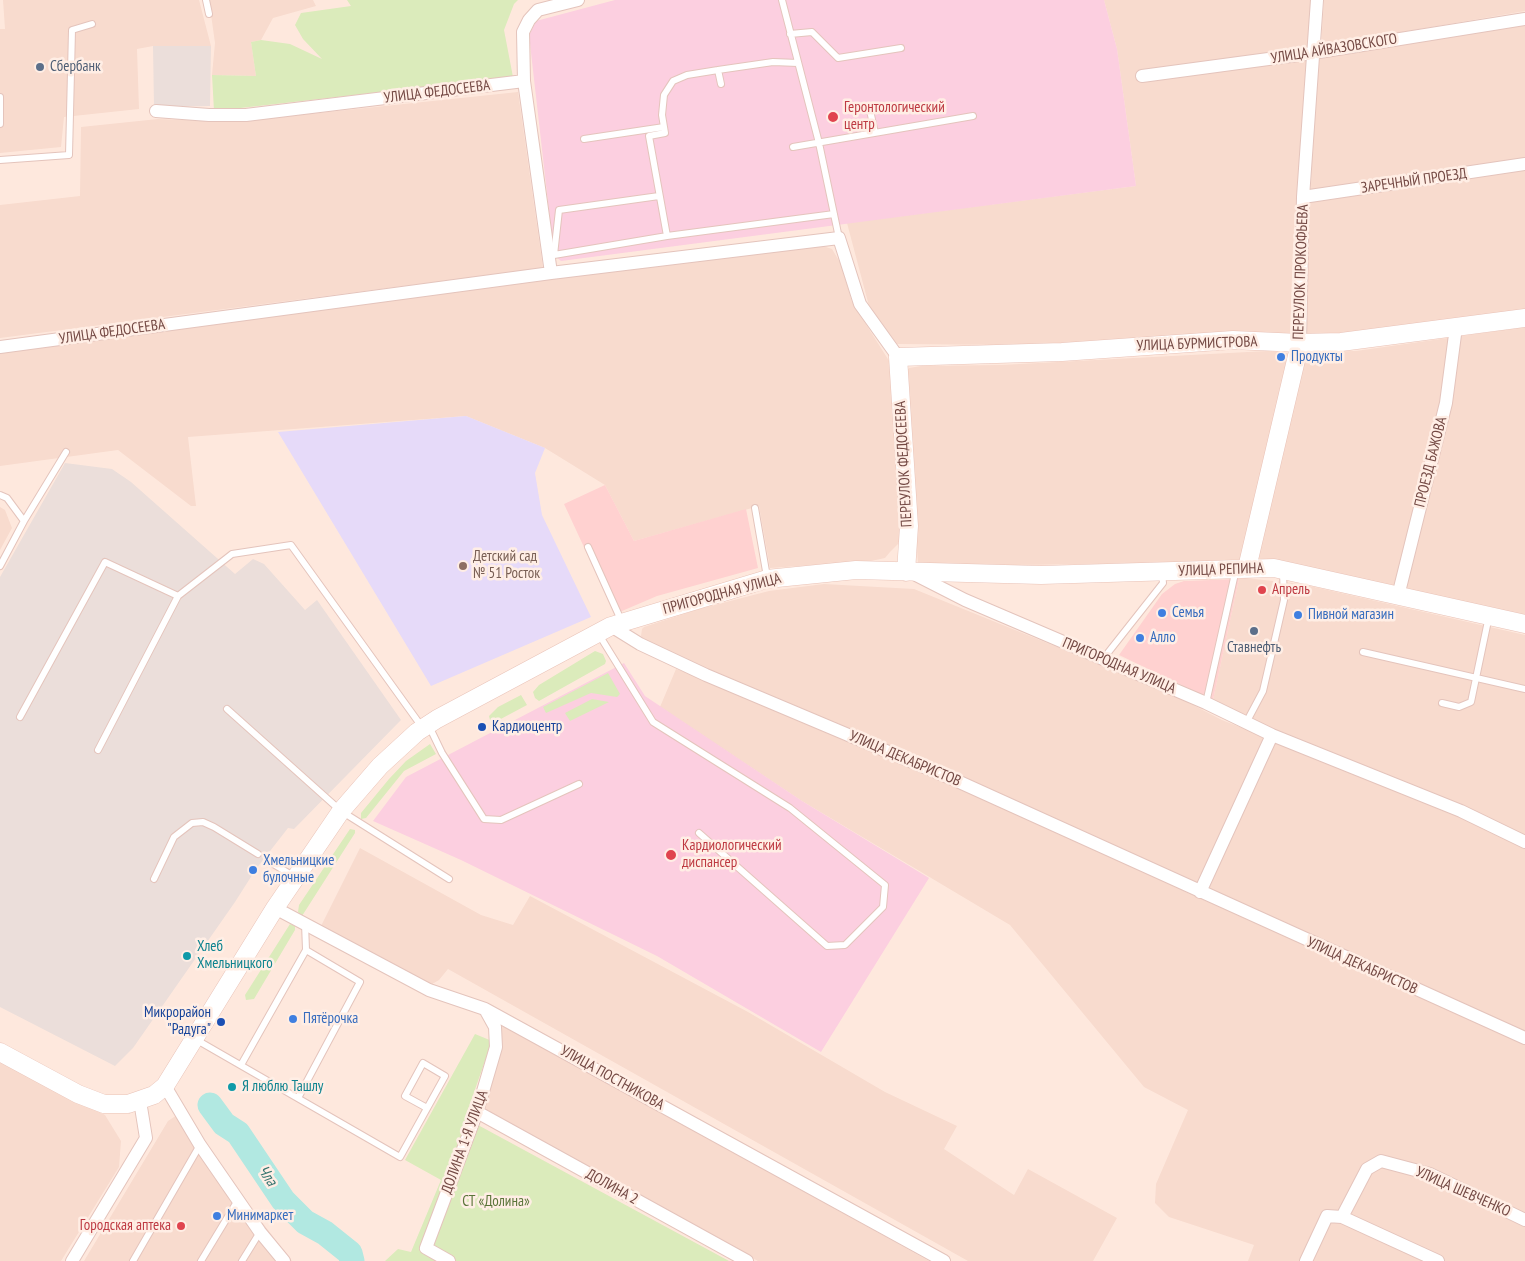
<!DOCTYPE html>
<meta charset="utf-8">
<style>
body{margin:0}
canvas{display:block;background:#fee8dd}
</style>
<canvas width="1525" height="1261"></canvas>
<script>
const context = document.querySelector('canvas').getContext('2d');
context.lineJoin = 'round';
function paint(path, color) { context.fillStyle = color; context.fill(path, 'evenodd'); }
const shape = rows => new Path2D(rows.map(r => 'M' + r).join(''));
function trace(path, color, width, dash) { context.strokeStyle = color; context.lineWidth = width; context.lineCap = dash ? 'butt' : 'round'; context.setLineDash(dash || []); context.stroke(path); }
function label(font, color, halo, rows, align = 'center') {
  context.font = font + ' "PT Sans Narrow",sans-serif'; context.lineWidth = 5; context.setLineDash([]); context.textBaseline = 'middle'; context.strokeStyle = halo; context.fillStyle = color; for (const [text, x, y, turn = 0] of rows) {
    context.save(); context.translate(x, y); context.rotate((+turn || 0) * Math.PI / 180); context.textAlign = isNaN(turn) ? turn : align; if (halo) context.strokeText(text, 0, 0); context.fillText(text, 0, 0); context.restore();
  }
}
paint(shape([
 [3,0,199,0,211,46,153,46,137,49,139,109,64,117,61,147,0,153,0,29,5,29],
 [209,0,313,0,316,6,273,18,261,40,251,42,256,76,212,75,215,43],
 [1104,0,1311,0,1293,246,1290,335,1014,345,897,344,869,306,847,223,1136,186,1117,49],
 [1324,0,1525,0,1525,11,1321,46],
 [1525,23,1525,312,1364,332,1305,335,1316,60,1320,56],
 [518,92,543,268,0,338,0,205,80,196,81,127,158,119,233,122],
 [820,245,832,249,841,264,852,302,891,364,903,531,898,544,890,552,885,558,871,561,770,568,759,506,634,541,605,485,545,448,466,416,188,437,196,506,191,506,118,450,0,466,0,353,532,281],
 [1525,327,1525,619,1255,558,1303,354,1309,352,1356,351],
 [1267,351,1287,353,1291,357,1243,562,1015,565,918,563,903,377,909,368,921,366,1001,365],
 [0,507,5,510,12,528,0,550],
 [1245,578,1301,584,1525,635,1525,835,1243,717,1213,700,1239,579],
 [824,584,914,589,1168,692,1222,720,1441,807,1525,846,1525,1033,1193,886,956,773,655,647,641,636,642,629,644,627,699,609,769,591],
 [676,669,705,679,1013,811,1188,893,1525,1044,1525,1261,1248,1261,1254,1245,1169,1217,1155,1203,1156,1184,1188,1110,1144,1087,1010,925,802,801,660,707],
 [360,848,481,915,513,925,530,896,748,1012,885,1092,957,1126,944,1149,1014,1195,1028,1169,1117,1218,1093,1261,968,1261,448,969,439,980,427,987,320,928],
 [501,1023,929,1261,758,1261,484,1111,497,1062],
 [0,1058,105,1115,121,1141,119,1167,61,1261,0,1261],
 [177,1115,203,1146,292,1261,84,1261,168,1121]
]), '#f8dbce');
paint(shape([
 [605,485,634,541,746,509,758,568,657,596,615,614,564,504],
 [1239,579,1213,700,1119,655,1162,594,1175,584,1184,581]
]), '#ffd1d0');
paint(shape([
 [153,46,211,46,210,106,154,107],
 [65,463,112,469,131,482,235,574,253,559,264,564,305,610,317,600,401,720,294,829,288,828,256,869,235,902,133,1048,115,1066,0,1007,0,577]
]), '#ebdeda');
paint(shape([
 [466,416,545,448,535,473,542,515,591,617,431,686,278,432]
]), '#e6daf9');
paint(shape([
 [615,0,1104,0,1117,49,1136,186,561,261,554,255,529,35,536,21],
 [624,663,645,696,802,801,929,878,821,1052,657,956,461,860,373,821,406,777]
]), '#fccfe0');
paint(shape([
 [347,0,518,0,514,4,504,30,513,77,214,111,212,75,256,76,251,42,261,40,290,44,322,59,303,39,295,25,301,13,351,6],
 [595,651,603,654,606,661,605,664,539,701,535,698,533,692,539,685],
 [608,673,620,694,617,697,591,693,546,713,543,707],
 [521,695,527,705,497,721,490,720,489,716,498,707],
 [592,699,609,702,570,721,565,713],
 [430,744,436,754,404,771,366,818,361,819,361,813,389,779,406,761],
 [350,829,355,830,355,833,302,916,298,912,299,905],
 [290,924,295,926,295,930,254,999,246,1000,245,995],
 [475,1034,492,1041,465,1118,729,1261,385,1261,398,1249,411,1252,441,1180,405,1160]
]), '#dbebbb');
trace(shape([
 [210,1105,224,1124,238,1133,283,1200,305,1222,325,1233,350,1253,352,1261]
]), '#b1e8e1', 25);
const lane = shape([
 [206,0,209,14],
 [782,0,819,143,839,238],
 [790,34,812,32,838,58,901,48],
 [718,70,721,84],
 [0,97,0,124],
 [869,106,875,133],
 [584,139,664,127],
 [793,147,973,116],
 [0,160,69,155,72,30,92,24],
 [659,196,559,210,554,255,667,236,834,214],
 [667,236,649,136,665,133,662,115,664,95,673,81,687,75,718,70,773,62,798,63],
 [0,495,7,498,24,521,0,566],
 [755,508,767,577],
 [24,521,66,452],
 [588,547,621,620],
 [598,633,653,722,790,808,885,885,883,907,845,945,827,946,699,833],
 [1363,652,1525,689],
 [1103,659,1163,583,1162,573],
 [1206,703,1236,569],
 [1442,703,1459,707,1471,702,1489,616],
 [227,709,341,811,449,879],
 [20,717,105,562,178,596],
 [1246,723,1263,691,1284,600,1283,572],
 [429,726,442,753,484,819,501,820,579,784],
 [98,750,178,596,232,554,291,545,422,727],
 [270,862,295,877],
 [154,879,174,837,192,823,203,822,214,827,258,854],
 [195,1039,400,1157,445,1076,423,1063,405,1096,427,1108],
 [241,1065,306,950],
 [298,1098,360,982,306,950,305,923],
 [133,1261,200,1145],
 [201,1261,238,1200],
 [242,1261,260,1232]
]);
const street = shape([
 [1142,76,1313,53,1525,19],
 [156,111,209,115,246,115,524,81],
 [1303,197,1525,164],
 [551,273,524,81,523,32,529,20,538,10,578,0],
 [1300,343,1303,197,1317,0],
 [0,347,551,273,839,238,860,304,898,357],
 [912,573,965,600,1206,703,1272,735,1461,811,1525,842],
 [1398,596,1446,403,1456,327],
 [611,626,640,644,706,675,955,780,1525,1038],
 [1200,892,1272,735],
 [275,908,429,990,485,1009,944,1261],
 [165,1086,200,1145,260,1232,284,1261],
 [477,1112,747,1261],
 [1342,1217,1367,1169,1381,1161,1430,1174,1525,1220],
 [72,1261,146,1138,140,1101],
 [449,1261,426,1248,477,1112,496,1047,495,1027,485,1009],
 [1306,1261,1327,1216,1342,1217,1438,1261]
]);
const secondary = shape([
 [1247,568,1300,343],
 [906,572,909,526,898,357,1062,352,1233,340,1300,343,1341,342,1525,318],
 [0,1052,78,1094,104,1104,128,1104,154,1095,165,1086,275,908,341,811,380,766,417,732,437,719,611,626,767,579,856,570,1041,575,1274,568,1525,624]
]);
trace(lane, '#e4c4bc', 8);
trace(street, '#e4c4bc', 14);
trace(secondary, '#e9c3b8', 19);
trace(lane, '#fff', 6);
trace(street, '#fff', 12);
trace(secondary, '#fff', 18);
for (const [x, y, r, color] of [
 [40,67,5,"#5c6f8a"],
 [833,117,6,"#e0444e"],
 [1281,357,5,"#3f7fe0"],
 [463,566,5,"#8d6e63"],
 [1262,590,5,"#e0444e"],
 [1162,613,5,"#3f7fe0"],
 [1298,615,5,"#3f7fe0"],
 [1254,631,5,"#5c6f8a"],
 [1140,638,5,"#3f7fe0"],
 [482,727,5,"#1a4fb4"],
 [671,855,6,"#e0444e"],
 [253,870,5,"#3f7fe0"],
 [187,956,5,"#0f9aa8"],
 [293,1019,5,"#3f7fe0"],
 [221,1022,5,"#1a4fb4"],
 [232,1087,5,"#0f9aa8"],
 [217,1216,5,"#3f7fe0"],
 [181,1226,5,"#e0444e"]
]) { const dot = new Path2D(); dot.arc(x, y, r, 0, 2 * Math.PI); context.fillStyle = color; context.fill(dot); trace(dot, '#ffeee5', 2); }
label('15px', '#744944', '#ffeee5', [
 ["УЛИЦА АЙВАЗОВСКОГО",1334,49,-9],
 ["УЛИЦА ФЕДОСЕЕВА",437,92,-7],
 ["ЗАРЕЧНЫЙ ПРОЕЗД",1414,181,-8],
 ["ПЕРЕУЛОК ПРОКОФЬЕВА",1301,272,-88],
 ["УЛИЦА ФЕДОСЕЕВА",112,332,-8],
 ["УЛИЦА БУРМИСТРОВА",1197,344,-2],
 ["ПРОЕЗД БАЖОВА",1431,462,-76],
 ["ПЕРЕУЛОК ФЕДОСЕЕВА",904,464,-93],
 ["УЛИЦА РЕПИНА",1221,570,-2],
 ["ПРИГОРОДНАЯ УЛИЦА",722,594,-15],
 ["ПРИГОРОДНАЯ УЛИЦА",1119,666,23],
 ["УЛИЦА ДЕКАБРИСТОВ",905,759,23],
 ["УЛИЦА ДЕКАБРИСТОВ",1362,966,24],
 ["УЛИЦА ПОСТНИКОВА",612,1078,29],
 ["ДОЛИНА 1-Я УЛИЦА",465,1142,-70],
 ["ДОЛИНА 2",612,1187,29],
 ["УЛИЦА ШЕВЧЕНКО",1463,1192,24]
]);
label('15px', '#4e5e75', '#ffeee5', [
 ["Сбербанк",50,67],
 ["Ставнефть",1254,648,"center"]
], 'left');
label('15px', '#be3a42', '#ffeee5', [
 ["Геронтологический",844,108],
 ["центр",844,125],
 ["Апрель",1272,590],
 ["Кардиологический",682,846],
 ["диспансер",682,863],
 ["Городская аптека",171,1226,"right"]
], 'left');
label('15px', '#366cbe', '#ffeee5', [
 ["Продукты",1291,357],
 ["Семья",1172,613],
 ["Пивной магазин",1308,615],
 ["Алло",1150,638],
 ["Хмельницкие",263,861],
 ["булочные",263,878],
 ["Пятёрочка",303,1019],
 ["Минимаркет",227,1216]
], 'left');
label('15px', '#785e54', '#ffeee5', [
 ["Детский сад",473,557],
 ["№ 51 Росток",473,574]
], 'left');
label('15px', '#164399', '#ffeee5', [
 ["Кардиоцентр",492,727],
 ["Микрорайон",211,1013,"right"],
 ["\"Радуга\"",211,1030,"right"]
], 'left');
label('15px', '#0d838f', '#ffeee5', [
 ["Хлеб",197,947],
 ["Хмельницкого",197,964],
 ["Я люблю Ташлу",242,1087]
], 'left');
label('15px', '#5b753a', '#ffeee5', [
 ["СТ «Долина»",496,1202]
]);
label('italic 16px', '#35746f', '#ffeee5', [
 ["Чла",267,1176,56]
]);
</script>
